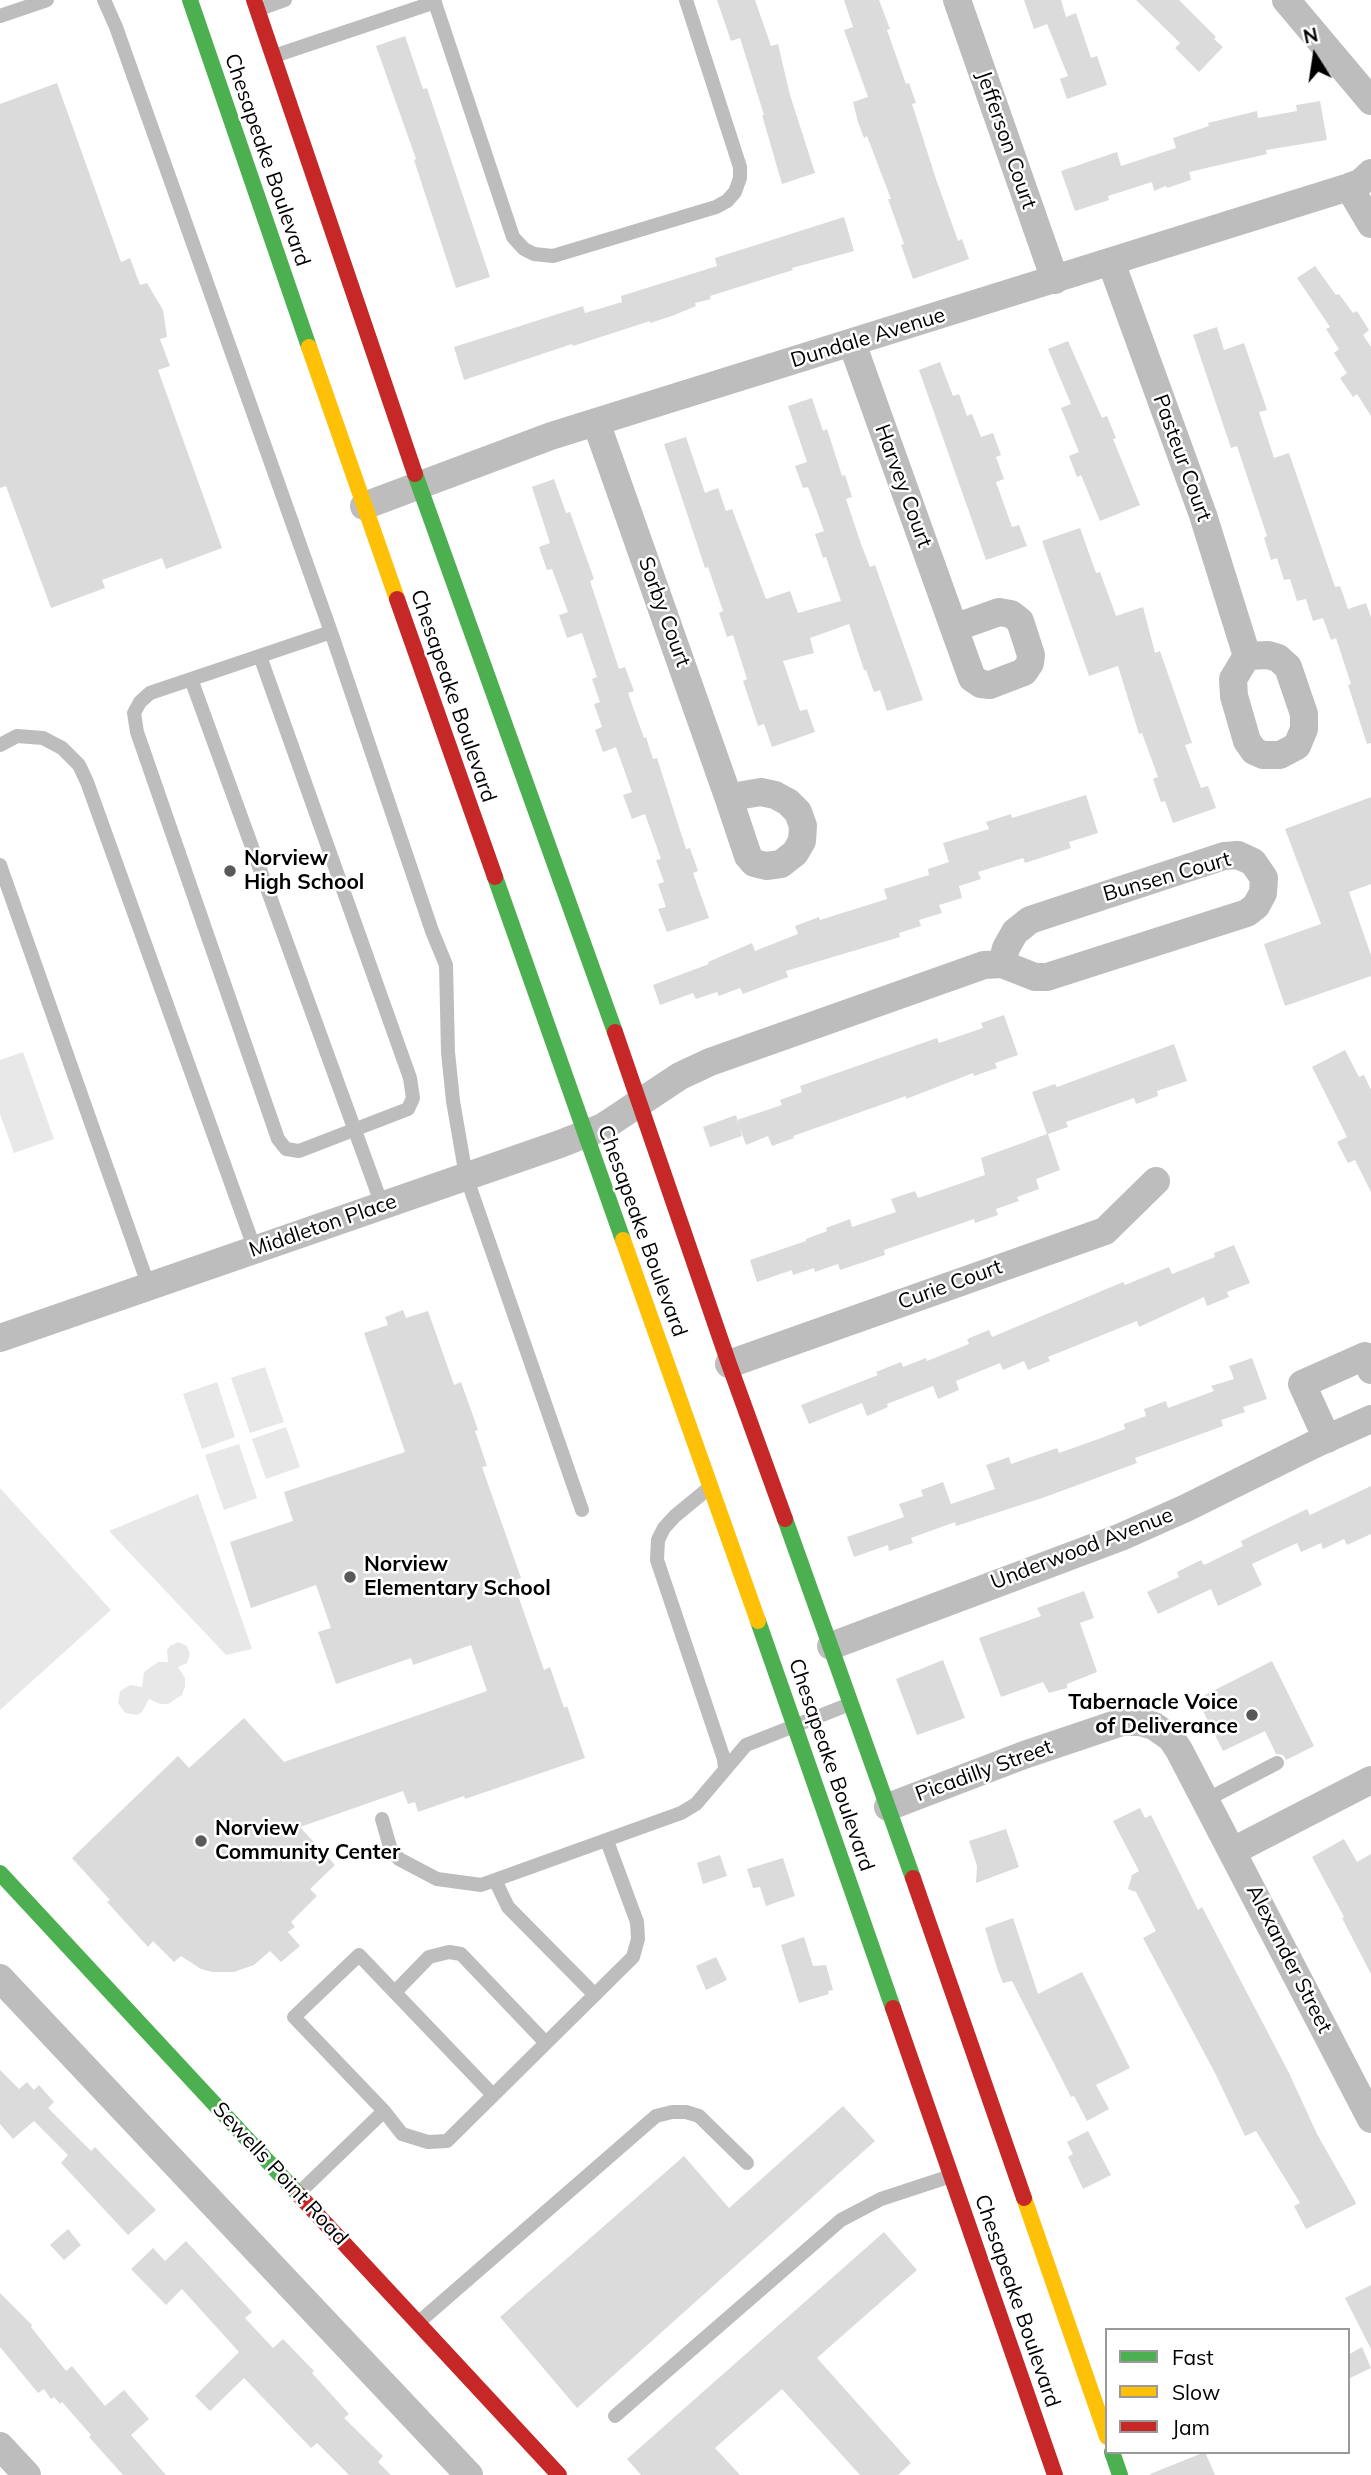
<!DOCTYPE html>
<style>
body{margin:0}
#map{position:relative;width:1371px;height:2475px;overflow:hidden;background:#fff;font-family:Mulish,sans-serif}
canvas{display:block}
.legend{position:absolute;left:1105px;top:2328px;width:245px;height:126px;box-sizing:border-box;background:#fff;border:2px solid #999;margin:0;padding:9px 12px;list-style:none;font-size:21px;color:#000}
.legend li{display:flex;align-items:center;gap:14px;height:35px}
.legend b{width:35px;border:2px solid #999}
.north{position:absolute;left:1280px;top:21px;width:70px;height:70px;-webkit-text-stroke:5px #fff;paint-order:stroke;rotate:348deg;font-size:19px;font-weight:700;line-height:28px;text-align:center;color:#000}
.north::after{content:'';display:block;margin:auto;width:24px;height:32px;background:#000;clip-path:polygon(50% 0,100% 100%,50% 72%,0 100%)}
</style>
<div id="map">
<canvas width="1371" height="2475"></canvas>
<ul class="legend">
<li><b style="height:9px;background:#4caf50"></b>Fast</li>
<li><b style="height:9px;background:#ffc107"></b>Slow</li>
<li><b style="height:9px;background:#c62828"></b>Jam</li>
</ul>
<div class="north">N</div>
</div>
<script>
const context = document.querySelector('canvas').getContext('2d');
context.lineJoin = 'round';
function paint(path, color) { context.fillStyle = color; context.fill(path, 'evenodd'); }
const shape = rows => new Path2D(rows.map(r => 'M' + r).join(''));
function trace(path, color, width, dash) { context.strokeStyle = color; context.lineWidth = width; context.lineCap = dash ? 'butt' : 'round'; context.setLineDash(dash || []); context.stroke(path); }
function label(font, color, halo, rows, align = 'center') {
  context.font = font + ' Mulish,sans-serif'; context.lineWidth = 5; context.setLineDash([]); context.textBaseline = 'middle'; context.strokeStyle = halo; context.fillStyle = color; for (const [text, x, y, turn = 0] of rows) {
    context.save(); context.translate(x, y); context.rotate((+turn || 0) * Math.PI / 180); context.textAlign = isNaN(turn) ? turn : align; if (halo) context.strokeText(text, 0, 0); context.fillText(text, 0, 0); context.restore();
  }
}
paint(shape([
 [23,1052,54,1139,14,1153,0,1114,0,1060],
 [265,1367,284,1422,250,1433,231,1378],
 [217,1382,235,1437,202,1449,183,1394],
 [286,1427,300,1467,266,1479,252,1439],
 [239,1444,257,1498,224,1510,205,1455],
 [0,1488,111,1610,0,1710],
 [198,1494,252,1649,226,1655,109,1531],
 [178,1642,187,1646,190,1654,187,1663,178,1667,185,1678,185,1686,182,1695,168,1704,160,1704,149,1699,142,1712,137,1715,125,1713,118,1703,120,1691,130,1685,142,1687,144,1672,158,1662,168,1662,167,1650,170,1646]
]), '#e8e8e8');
paint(shape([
 [717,0,755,0,771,46,778,44,790,95,815,173,782,184,762,115,764,115,740,38,731,41],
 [844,0,879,0,890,29,887,30,906,84,909,83,916,103,912,104,936,179,958,241,962,239,969,259,913,279,901,245,904,244,888,199,891,199,867,136,864,138,858,122,853,102,868,97,844,30,853,27],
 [1024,0,1061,0,1066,17,1076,13,1091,58,1097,56,1107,85,1067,99,1060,79,1068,76,1047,24,1034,29],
 [1136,0,1179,0,1216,37,1214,39,1223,47,1199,72,1175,48,1180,43],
 [405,36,423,89,427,88,490,277,456,288,414,160,416,159,376,46],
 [57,83,121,262,130,258,140,285,147,283,163,310,167,337,160,339,170,366,158,370,222,548,166,569,162,558,102,580,105,588,51,608,6,486,0,488,0,104],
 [1320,101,1327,140,1266,150,1267,154,1189,172,1191,180,1167,188,1166,186,1154,191,1152,182,1108,196,1109,200,1075,211,1061,171,1117,152,1121,166,1176,148,1173,138,1209,126,1208,123,1257,111,1258,118,1297,111,1296,105],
 [844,217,854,251,792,268,793,270,710,296,711,299,695,303,696,306,672,316,650,323,650,321,573,346,572,344,464,380,454,347,583,306,585,313,622,302,621,296,717,266,715,258],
 [1315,266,1336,295,1339,294,1353,313,1357,311,1369,330,1363,335,1371,347,1371,416,1357,394,1353,397,1340,378,1347,373,1334,353,1339,349,1326,329,1330,327,1297,278],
 [1217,327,1224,350,1244,343,1267,410,1259,412,1274,458,1289,453,1335,587,1340,586,1348,609,1366,603,1371,617,1371,743,1367,744,1348,685,1351,684,1336,638,1331,640,1323,618,1313,621,1306,599,1297,601,1290,579,1284,580,1277,558,1271,560,1264,538,1267,536,1237,446,1231,448,1193,335],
 [1068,341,1102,418,1107,416,1116,438,1113,439,1140,505,1100,521,1081,475,1077,477,1069,456,1079,452,1061,408,1071,404,1048,349],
 [940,362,953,396,959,394,967,416,972,414,981,437,993,433,1001,455,996,457,1004,479,996,482,1012,527,1019,525,1027,546,986,560,919,370],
 [812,398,823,431,827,429,842,476,845,475,852,497,846,499,861,544,870,567,875,565,923,700,887,711,880,690,874,692,866,670,864,670,849,624,810,638,814,653,783,661,800,711,807,709,815,732,772,747,764,724,758,726,743,681,747,679,733,635,727,637,719,613,723,611,708,567,705,568,664,444,686,437,705,493,718,488,726,511,732,509,766,599,790,591,798,613,841,601,826,557,823,558,815,534,824,531,808,487,803,488,795,466,807,462,788,406],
 [554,479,566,513,570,512,594,579,590,581,619,669,625,667,634,691,628,693,644,738,646,737,653,759,657,758,686,849,690,848,698,871,693,873,709,918,667,932,658,909,666,907,658,884,664,882,656,860,661,859,645,814,632,819,623,795,632,792,616,747,603,752,595,730,602,727,594,704,600,702,592,679,597,677,582,633,567,638,559,615,568,612,552,569,547,570,539,547,550,543,532,487],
 [1080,528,1096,573,1100,572,1116,616,1143,607,1155,653,1160,651,1192,743,1185,745,1201,788,1208,786,1216,808,1173,823,1165,801,1161,802,1153,779,1158,777,1142,733,1139,734,1118,666,1089,676,1042,541],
 [1086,795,1098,833,1069,842,1071,848,1025,863,1023,858,978,872,981,879,959,886,962,898,939,905,942,913,919,920,921,926,899,933,900,937,786,971,788,977,743,994,740,988,719,996,717,992,696,999,693,993,660,1005,653,985,709,964,708,962,752,943,755,951,798,934,795,926,819,917,820,920,887,899,884,889,929,875,928,869,949,862,943,843,989,829,986,822,1011,814,1012,818],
 [1371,797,1371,884,1349,892,1371,955,1371,976,1285,1006,1264,944,1321,924,1285,829],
 [1004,1015,1018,1055,995,1063,997,1068,974,1076,973,1073,906,1099,906,1096,793,1136,794,1138,772,1146,768,1136,746,1145,737,1120,782,1105,780,1100,802,1092,800,1086,937,1038,939,1043,983,1028,981,1023],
 [1174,1044,1187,1081,1157,1091,1158,1096,1136,1104,1134,1098,1066,1122,1068,1127,1048,1134,1060,1170,1036,1179,1039,1189,1017,1197,1019,1201,996,1209,998,1215,975,1223,974,1219,884,1250,885,1255,840,1270,838,1264,815,1272,814,1268,793,1275,792,1270,757,1282,750,1260,806,1241,806,1239,827,1231,826,1228,850,1219,852,1227,896,1212,891,1199,915,1191,918,1198,985,1175,981,1158,1047,1134,1032,1092,1055,1084,1057,1087],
 [1345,1050,1359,1077,1364,1075,1371,1090,1371,1192,1355,1160,1348,1163,1337,1142,1347,1137,1312,1067],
 [736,1115,742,1136,710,1147,703,1127],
 [1234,1245,1250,1283,1227,1292,1229,1297,1207,1306,1204,1297,1139,1327,1137,1321,1048,1357,1050,1361,1028,1370,1024,1361,1003,1370,1000,1363,956,1381,959,1390,938,1399,933,1386,887,1404,888,1407,867,1416,862,1403,809,1424,801,1405,878,1375,876,1372,901,1362,903,1367,926,1358,927,1361,969,1344,967,1339,989,1330,992,1337,1123,1282,1125,1285,1169,1267,1172,1274,1215,1257,1214,1253],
 [403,1310,406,1318,428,1311,454,1385,461,1382,478,1430,475,1431,487,1466,482,1467,521,1578,513,1581,544,1670,550,1667,564,1708,567,1706,585,1758,465,1799,464,1796,418,1812,415,1802,408,1804,403,1791,300,1827,335,1865,310,1889,317,1896,291,1922,295,1927,288,1932,300,1946,281,1962,270,1951,254,1965,234,1972,212,1972,201,1969,181,1956,174,1962,153,1941,148,1947,107,1902,110,1900,72,1858,178,1756,189,1768,244,1718,284,1762,487,1691,471,1645,413,1665,411,1658,336,1684,318,1632,331,1628,316,1585,251,1608,230,1542,293,1521,284,1492,405,1452,364,1333,388,1325,385,1317],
 [1252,1358,1267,1399,1243,1407,1245,1412,1221,1420,1223,1426,1135,1458,1137,1463,1048,1496,956,1526,955,1522,911,1538,913,1543,889,1551,888,1545,854,1557,847,1537,904,1517,899,1504,923,1496,921,1490,943,1482,951,1504,995,1489,986,1465,1009,1457,1011,1464,1057,1448,1059,1453,1104,1437,1125,1429,1124,1424,1146,1416,1144,1409,1166,1401,1168,1408,1214,1391,1211,1386,1234,1379,1229,1366],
 [1371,1486,1371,1534,1347,1545,1344,1539,1323,1549,1321,1543,1301,1552,1297,1543,1252,1564,1262,1585,1218,1606,1211,1589,1158,1614,1147,1592,1179,1577,1177,1572,1201,1560,1204,1565,1243,1546,1241,1541,1307,1509,1310,1515],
 [1084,1591,1094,1618,1080,1623,1097,1672,1067,1684,1067,1688,1049,1693,1043,1682,1001,1697,979,1638,1041,1616,1037,1608],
 [943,1660,965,1718,917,1735,896,1679],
 [1272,1661,1314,1746,1286,1760,1283,1755,1276,1754,1265,1731,1223,1751,1197,1699],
 [1140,1808,1145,1818,1151,1815,1198,1910,1202,1907,1289,2073,1317,2134,1355,2201,1356,2204,1306,2229,1294,2206,1300,2203,1256,2131,1245,2136,1215,2073,1143,1938,1156,1931,1136,1892,1128,1889,1132,1875,1139,1871,1113,1821],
 [1006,1829,1019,1867,976,1883,977,1866,969,1841],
 [1344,1839,1357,1862,1371,1854,1371,1974,1342,1918,1344,1917,1312,1857],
 [720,1855,727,1876,703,1884,697,1863],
 [783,1858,795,1896,766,1906,760,1887,753,1888,747,1869],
 [1013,1918,1038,1994,1082,1972,1130,2068,1096,2085,1109,2109,1087,2121,1074,2096,1071,2097,1012,1981,1003,1983,997,1968,985,1928],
 [804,1937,813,1966,826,1965,833,1990,828,1991,829,1994,799,2003,781,1945],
 [716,1957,727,1980,706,1990,696,1966],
 [0,2070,19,2089,27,2082,34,2090,39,2085,54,2102,48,2108,91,2151,95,2147,156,2210,128,2235,61,2163,68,2155,34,2121,13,2139,0,2124],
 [843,2106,875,2141,577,2408,500,2317,684,2156,729,2208],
 [1088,2131,1111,2175,1083,2189,1068,2157,1073,2154,1067,2142],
 [68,2229,81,2245,64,2260,50,2245],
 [884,2232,917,2270,817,2358,911,2463,898,2475,860,2475,782,2389,715,2448,740,2475,641,2475,627,2459],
 [186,2241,252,2312,245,2318,273,2348,283,2339,314,2371,312,2373,349,2414,344,2418,383,2456,378,2462,391,2475,349,2475,317,2443,311,2448,244,2378,210,2411,195,2396,239,2352,182,2289,166,2305,131,2269,153,2248,165,2261],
 [1371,2285,1371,2349,1345,2298],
 [0,2293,32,2325,31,2327,66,2371,72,2366,105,2406,124,2390,149,2419,131,2435,166,2475,123,2475,89,2437,91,2435,62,2402,60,2404,54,2397,51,2399,44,2389,38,2393,0,2347],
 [1362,2347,1371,2368,1348,2379,1348,2355],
 [1205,2452,1215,2475,1151,2475,1150,2474]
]), '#dbdbdb');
trace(shape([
 [104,0,116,27,331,632,432,931,446,965,448,1052,453,1101,466,1176,582,1510],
 [434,0,513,237,524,249,534,254,553,256,716,207,727,201,735,192,740,178,740,167,686,0],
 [260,9,285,0],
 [0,16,47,0],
 [274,56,435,2],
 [260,656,410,1078,413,1098,408,1109,299,1151,286,1149,278,1139,137,732,134,713,140,702,150,693,331,632],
 [191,679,382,1205],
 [0,745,17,736,43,738,62,748,79,765,87,782,255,1250],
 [0,865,149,1287],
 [709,1488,675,1516,664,1528,658,1540,657,1560,724,1759,725,1769],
 [1206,1800,1277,1763],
 [382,1819,391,1850,399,1859,437,1879,481,1885,681,1813,696,1804,746,1745,850,1704],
 [495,1880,508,1907,595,1995],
 [395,1992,429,1957,449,1952,461,1954,546,2043],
 [384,2111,294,2017,359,1955,493,2095],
 [299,2193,384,2111,402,2134,428,2142,447,2141,633,1957,638,1939,637,1922,607,1841],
 [419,2322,656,2116,672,2112,686,2112,699,2116,747,2163],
 [615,2416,841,2220,881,2199,951,2176]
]), '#bdbdbd', 14);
trace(shape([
 [957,0,1055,280],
 [1286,0,1371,101],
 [1349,187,1371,224],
 [1111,262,1203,515,1247,656],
 [852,343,954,628],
 [596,422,730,802],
 [364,506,551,436,1349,187,1360,183,1371,173],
 [999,612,1011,614,1020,621,1031,655,1030,663,1024,672,990,685,981,684,972,678,954,628,999,612],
 [1268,655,1278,658,1288,667,1304,714,1304,729,1297,746,1280,755,1263,755,1254,751,1247,741,1234,696,1233,679,1247,656,1268,655],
 [761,792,775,795,788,802,798,812,803,826,802,841,795,853,781,864,766,866,754,863,748,856,730,802,743,795,761,792],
 [1238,855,1253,862,1264,878,1263,893,1256,906,1247,913,1047,977,1035,977,1002,964,1006,948,1015,932,1030,920,1224,856,1238,855],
 [0,1338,560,1144,603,1127,680,1076,710,1062,984,965,1002,964],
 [729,1364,1105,1231,1156,1181],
 [1327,1439,1302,1384,1365,1356,1371,1370],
 [831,1646,1121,1537,1186,1508,1315,1444,1371,1419],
 [888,1807,1024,1755,1122,1722,1140,1722,1154,1726,1171,1738,1179,1750,1371,2119],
 [1233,1851,1371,1780],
 [0,1978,469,2475],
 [0,2446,27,2475]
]), '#bdbdbd', 28);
trace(shape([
 [190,0,309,347],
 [415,474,615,1032],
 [495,877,623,1240],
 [785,1519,913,1878],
 [758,1621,893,2008],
 [0,1873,299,2195],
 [1112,2452,1120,2475]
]), '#4caf50', 16);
trace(shape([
 [309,347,397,599],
 [623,1240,758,1621],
 [1024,2198,1107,2437]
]), '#ffc107', 16);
trace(shape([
 [254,0,415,474],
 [397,599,495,877],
 [615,1032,729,1364,785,1519],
 [913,1878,1024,2198],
 [893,2008,1055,2475],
 [299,2195,559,2475]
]), '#c62828', 16);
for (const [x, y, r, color] of [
 [230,871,7,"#595959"],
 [350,1577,7,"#595959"],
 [1252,1715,7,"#595959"],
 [201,1841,7,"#595959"]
]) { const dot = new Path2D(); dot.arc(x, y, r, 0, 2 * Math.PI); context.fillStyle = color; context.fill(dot); trace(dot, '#fff', 2.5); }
label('21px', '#000', '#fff', [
 ["Jefferson Court",1006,140,71],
 ["Chesapeake Boulevard",267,160,71],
 ["Dundale Avenue",868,338,-17],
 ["Pasteur Court",1182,458,70],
 ["Harvey Court",903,486,70],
 ["Sorby Court",664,612,70],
 ["Chesapeake Boulevard",453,696,71],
 ["Bunsen Court",1167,877,-16],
 ["Middleton Place",323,1226,-19],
 ["Chesapeake Boulevard",642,1231,70],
 ["Curie Court",950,1285,-20],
 ["Underwood Avenue",1082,1549,-21],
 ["Chesapeake Boulevard",831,1765,71],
 ["Picadilly Street",984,1771,-20],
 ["Alexander Street",1289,1959,63],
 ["Sewells Point Road",280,2174,47],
 ["Chesapeake Boulevard",1017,2301,71]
]);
label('bold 21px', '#000', '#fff', [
 ["Norview",244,859],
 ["High School",244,883],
 ["Norview",364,1565],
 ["Elementary School",364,1589],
 ["Tabernacle Voice",1238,1703,"right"],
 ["of Deliverance",1238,1727,"right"],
 ["Norview",215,1829],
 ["Community Center",215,1853]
], 'left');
</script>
